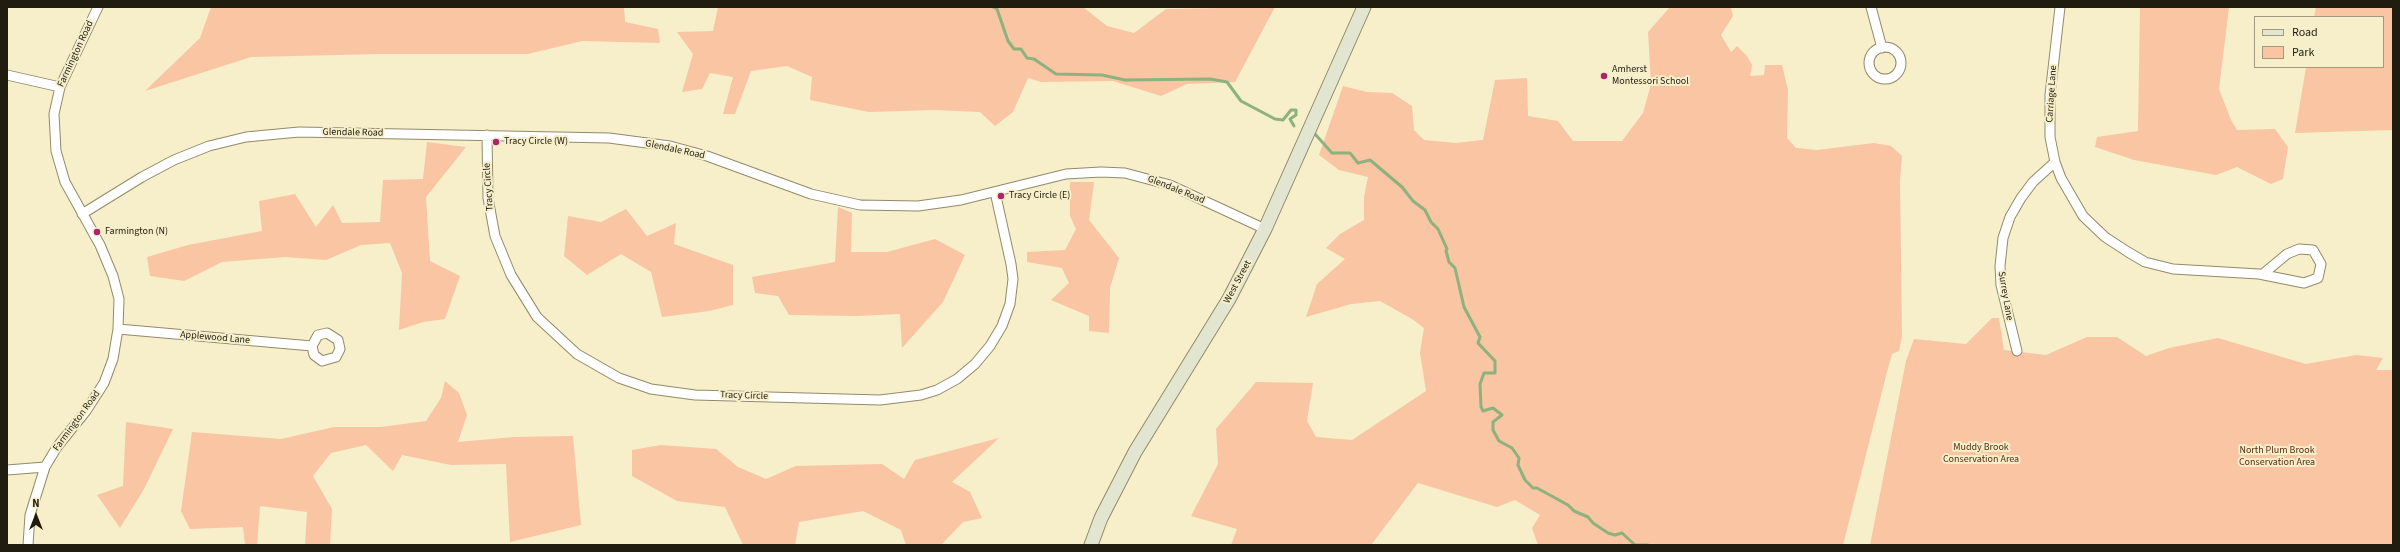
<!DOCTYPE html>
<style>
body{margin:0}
#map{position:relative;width:2400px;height:552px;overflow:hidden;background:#f7eeca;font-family:"Source Sans 3",sans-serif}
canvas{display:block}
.frame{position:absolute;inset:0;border:8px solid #201d10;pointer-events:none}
.legend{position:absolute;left:2254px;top:16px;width:130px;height:52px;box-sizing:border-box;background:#f7eeca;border:1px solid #a19a80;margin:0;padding:5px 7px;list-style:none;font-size:12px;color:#201d10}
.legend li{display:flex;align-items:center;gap:8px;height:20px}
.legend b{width:20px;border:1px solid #a19a80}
.north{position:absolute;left:16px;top:496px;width:40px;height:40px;-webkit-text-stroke:3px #f7eeca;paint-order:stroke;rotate:0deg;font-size:11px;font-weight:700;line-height:16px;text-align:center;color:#201d10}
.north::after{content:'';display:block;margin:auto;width:14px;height:18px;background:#201d10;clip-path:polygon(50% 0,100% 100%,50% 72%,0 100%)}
</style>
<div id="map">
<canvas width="2400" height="552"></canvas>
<div class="frame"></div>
<ul class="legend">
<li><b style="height:5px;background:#e2e5cf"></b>Road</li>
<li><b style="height:11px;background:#f9c5a3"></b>Park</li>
</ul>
<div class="north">N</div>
</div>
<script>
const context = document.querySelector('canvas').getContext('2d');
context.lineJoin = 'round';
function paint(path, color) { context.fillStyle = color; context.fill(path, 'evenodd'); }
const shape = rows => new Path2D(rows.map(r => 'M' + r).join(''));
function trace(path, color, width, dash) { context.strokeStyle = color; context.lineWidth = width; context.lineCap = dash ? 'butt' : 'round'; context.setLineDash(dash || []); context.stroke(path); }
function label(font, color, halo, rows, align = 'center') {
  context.font = font + ' "Source Sans 3",sans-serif'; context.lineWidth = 4; context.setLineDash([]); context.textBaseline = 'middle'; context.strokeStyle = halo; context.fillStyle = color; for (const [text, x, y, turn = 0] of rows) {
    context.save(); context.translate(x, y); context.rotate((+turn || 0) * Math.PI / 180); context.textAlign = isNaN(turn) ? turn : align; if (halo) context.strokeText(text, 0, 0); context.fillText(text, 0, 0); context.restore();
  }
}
paint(shape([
 [211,7,624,7,625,22,658,29,660,43,582,41,528,54,380,54,251,57,145,91,200,38],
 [718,7,1083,7,1107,26,1134,33,1166,9,1275,7,1235,82,1187,84,1161,96,1113,81,1041,82,1028,78,1013,112,995,126,980,112,934,110,869,112,810,100,812,77,787,66,751,71,735,114,723,114,733,77,710,73,702,89,682,92,693,54,677,32,713,31],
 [1670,7,1731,7,1733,16,1721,35,1731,52,1737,46,1747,56,1752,65,1750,76,1764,75,1765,65,1782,65,1788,90,1787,138,1796,148,1817,150,1874,143,1891,146,1902,156,1900,181,1902,336,1899,351,1892,354,1887,372,1843,545,1538,545,1532,528,1540,515,1515,500,1497,507,1418,483,1371,545,1231,545,1237,529,1191,516,1218,464,1216,429,1256,382,1313,383,1307,421,1316,437,1352,440,1426,391,1420,353,1424,328,1412,319,1380,301,1351,304,1306,317,1317,284,1345,259,1326,248,1340,234,1364,220,1364,197,1368,177,1339,170,1319,155,1343,86,1367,92,1392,93,1412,106,1414,130,1424,140,1456,143,1483,140,1495,80,1527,78,1528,116,1558,121,1573,141,1622,141,1643,113,1651,84,1648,32],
 [2140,7,2229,7,2219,89,2231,120,2237,130,2275,129,2288,147,2283,179,2271,184,2237,167,2216,175,2134,160,2095,147,2097,137,2138,131],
 [2316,7,2393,7,2393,130,2295,133,2306,67,2383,67,2383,17,2314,17],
 [427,142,466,147,426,197,430,261,460,276,445,319,423,322,399,330,402,273,390,243,361,245,326,260,285,257,222,262,184,281,150,276,147,257,188,245,262,231,259,201,295,194,316,227,333,205,342,223,380,222,383,180,423,179],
 [1070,182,1094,182,1089,220,1119,258,1110,288,1109,333,1089,331,1089,316,1051,300,1069,283,1062,268,1027,262,1027,252,1065,250,1076,229,1070,216],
 [838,207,852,213,851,252,887,252,935,239,965,255,943,302,902,348,900,314,857,316,789,315,778,296,755,293,752,277,835,262],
 [626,209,647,236,676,223,674,244,733,265,733,305,709,311,662,317,651,272,621,254,587,275,564,256,568,216,601,222],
 [1992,318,1999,318,2004,350,2046,355,2087,337,2117,337,2146,356,2169,348,2218,338,2306,364,2356,355,2383,358,2376,370,2393,370,2393,545,1870,545,1906,361,1914,339,1966,344],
 [445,381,459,393,467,415,458,442,514,437,573,436,581,525,510,542,506,464,451,465,402,455,393,471,366,445,331,453,313,476,332,509,330,545,305,545,307,512,260,506,257,545,245,545,243,527,190,529,181,511,192,432,281,439,334,427,381,427,426,421,441,398],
 [126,422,173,429,144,489,120,528,97,495,123,486],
 [999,438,952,482,970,492,982,518,963,522,941,545,906,545,901,530,863,511,799,522,795,545,743,545,725,507,677,501,632,476,632,450,661,445,716,449,738,467,766,479,796,466,882,464,904,479,915,460]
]), '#f9c5a3');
trace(shape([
 [993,7,997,9,1008,41,1014,49,1021,49,1027,58,1034,59,1056,74,1102,75,1125,80,1210,79,1227,82,1241,101,1275,119,1283,120,1291,110,1296,110,1296,115,1290,119,1294,126],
 [1315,134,1332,153,1350,153,1358,163,1370,160,1402,187,1413,201,1425,210,1431,222,1438,229,1447,249,1446,251,1449,262,1455,268,1464,307,1480,337,1478,343,1495,361,1495,373,1484,373,1480,384,1481,407,1483,411,1493,408,1502,415,1493,422,1493,430,1499,441,1512,448,1519,458,1518,465,1525,480,1533,488,1537,488,1568,505,1574,511,1588,517,1593,523,1608,533,1615,535,1622,533,1635,545,1648,545]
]), '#8eb27d', 3);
const street = shape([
 [1871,7,1882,48],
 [2060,7,2050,95,2050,137,2055,162,2061,178,2083,216,2105,237,2128,252,2145,262,2173,269,2259,274,2304,283,2318,278,2321,264,2313,250,2299,249,2287,254,2263,274],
 '1869 63a16 16 0 1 1 32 0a16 16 0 1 1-32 0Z',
 [7,75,60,87],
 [487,135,488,198,495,236,511,275,537,317,577,354,619,378,651,389,695,395,880,400,921,395,937,390,957,379,975,364,990,346,1002,326,1010,304,1013,279,1011,264,995,192],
 [82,214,142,177,174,160,209,146,246,137,299,132,609,138,670,146,707,156,811,194,860,205,918,206,961,200,1066,174,1101,172,1125,173,1170,185,1265,229],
 [118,329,312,346,318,335,327,333,338,340,340,349,336,357,322,361,314,355,312,346],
 [2017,351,2001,285,2000,266,2003,238,2010,217,2021,198,2033,182,2055,162],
 [7,470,45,467],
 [28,545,30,515,45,467,57,447,86,411,104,383,113,359,118,329,119,299,113,276,100,245,65,182,56,151,54,114,60,87,98,7]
]);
const secondary = shape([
 [1091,545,1101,518,1135,452,1229,299,1265,229,1364,7]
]);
trace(street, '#928a69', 11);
trace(secondary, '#928a69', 15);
trace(street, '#fff', 9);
trace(secondary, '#e2e5cf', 13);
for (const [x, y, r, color] of [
 [1604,76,4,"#ac256b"],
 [496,142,4,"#ac256b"],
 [1001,196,4,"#ac256b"],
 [97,232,4,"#ac256b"]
]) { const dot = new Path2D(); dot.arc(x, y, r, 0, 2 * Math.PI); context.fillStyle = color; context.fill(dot); trace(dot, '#f7eeca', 1.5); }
label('10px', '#201d10', '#f7eeca', [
 ["Farmington Road",76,54,-65],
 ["Carriage Lane",2052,94,-86],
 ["Glendale Road",353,133,1],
 ["Glendale Road",675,150,12],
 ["Tracy Circle",489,187,-94],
 ["Glendale Road",1176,190,22],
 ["West Street",1238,282,-62],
 ["Surrey Lane",2005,296,80],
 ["Applewood Lane",215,338,5],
 ["Tracy Circle",744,396,2],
 ["Farmington Road",77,421,-54]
]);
label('10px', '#201d10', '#f7eeca', [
 ["Amherst",1612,70],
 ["Montessori School",1612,82],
 ["Tracy Circle (W)",504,142],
 ["Tracy Circle (E)",1009,196],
 ["Farmington (N)",105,232]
], 'left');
label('10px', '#552f12', '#f7eeca', [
 ["Muddy Brook",1981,448],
 ["Conservation Area",1981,460],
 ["North Plum Brook",2277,451],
 ["Conservation Area",2277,463]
]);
</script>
